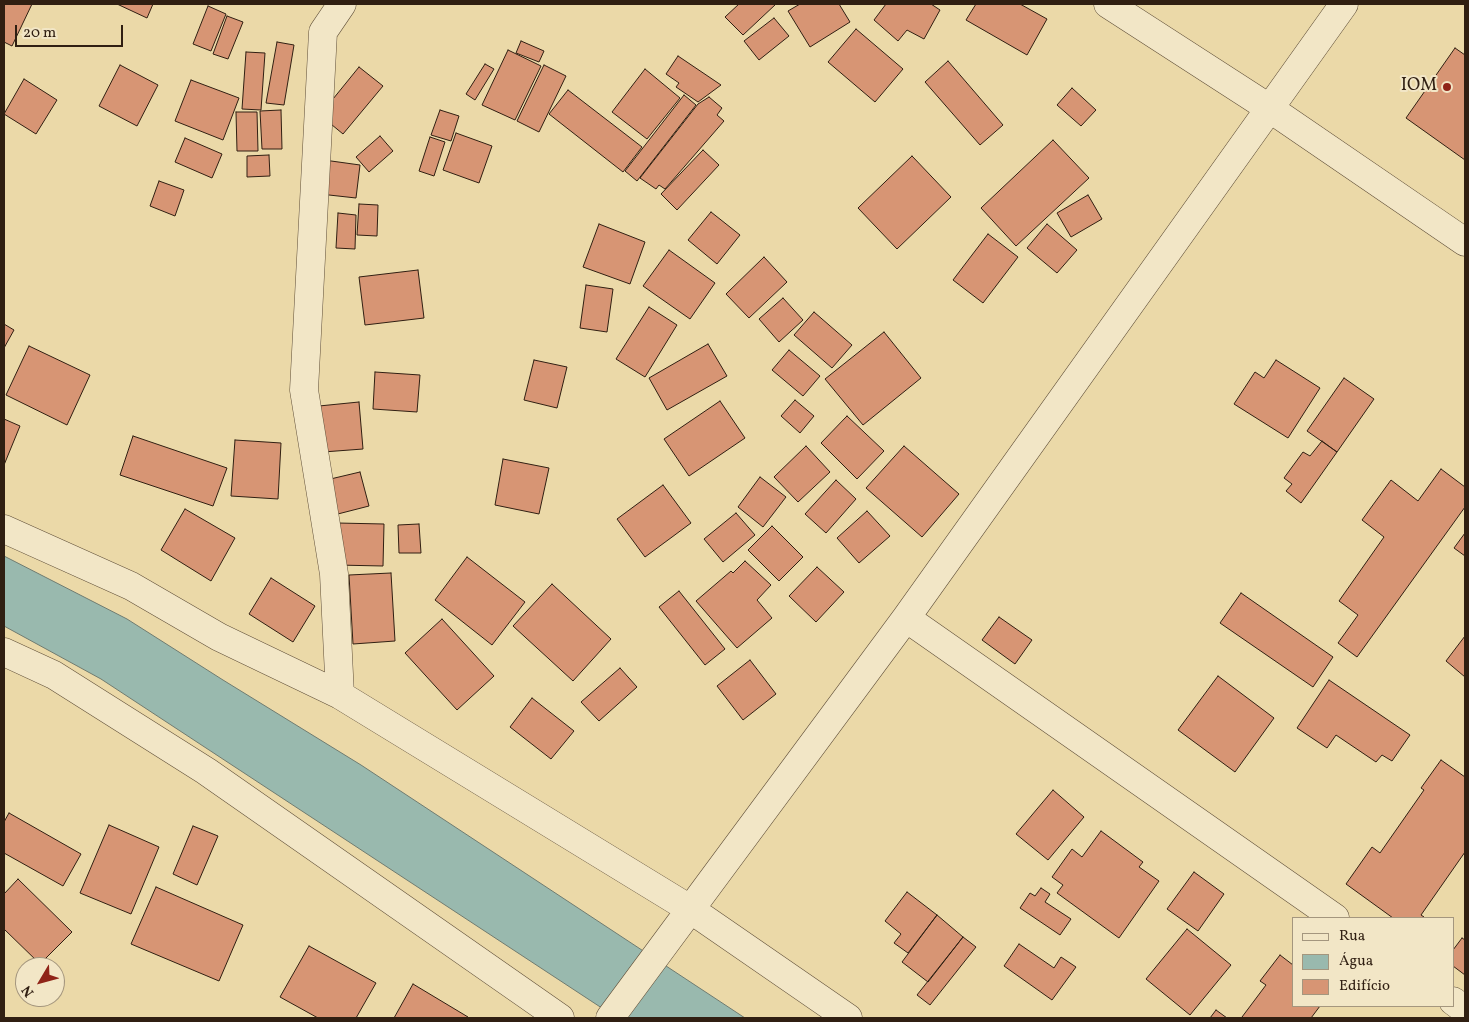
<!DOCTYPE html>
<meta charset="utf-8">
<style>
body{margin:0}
#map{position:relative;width:1469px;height:1022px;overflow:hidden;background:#ebd9a8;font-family:Vollkorn,serif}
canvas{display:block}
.frame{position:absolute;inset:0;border:5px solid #301f12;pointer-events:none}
.legend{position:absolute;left:1292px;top:917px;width:162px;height:90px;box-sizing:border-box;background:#f2e6c6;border:1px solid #a4967e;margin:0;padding:6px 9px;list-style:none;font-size:15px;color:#301f12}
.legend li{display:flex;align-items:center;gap:10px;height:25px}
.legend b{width:25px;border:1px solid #a4967e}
.north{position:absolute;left:15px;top:957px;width:50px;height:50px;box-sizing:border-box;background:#f2e6c6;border:1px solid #a4967e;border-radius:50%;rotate:233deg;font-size:14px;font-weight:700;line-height:20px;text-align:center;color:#301f12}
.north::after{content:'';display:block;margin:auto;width:18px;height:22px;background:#8f2418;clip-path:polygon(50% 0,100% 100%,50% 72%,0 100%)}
.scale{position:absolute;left:15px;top:25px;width:108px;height:22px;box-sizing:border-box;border:2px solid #301f12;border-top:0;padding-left:6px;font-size:15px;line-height:18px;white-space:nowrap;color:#301f12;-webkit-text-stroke:4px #f2e6c6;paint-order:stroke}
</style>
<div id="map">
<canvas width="1469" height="1022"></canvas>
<div class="frame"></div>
<ul class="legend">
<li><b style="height:6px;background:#f2e6c6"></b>Rua</li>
<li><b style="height:14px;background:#99b9ae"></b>Água</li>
<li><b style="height:14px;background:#d79574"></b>Edifício</li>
</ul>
<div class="north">N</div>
<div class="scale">20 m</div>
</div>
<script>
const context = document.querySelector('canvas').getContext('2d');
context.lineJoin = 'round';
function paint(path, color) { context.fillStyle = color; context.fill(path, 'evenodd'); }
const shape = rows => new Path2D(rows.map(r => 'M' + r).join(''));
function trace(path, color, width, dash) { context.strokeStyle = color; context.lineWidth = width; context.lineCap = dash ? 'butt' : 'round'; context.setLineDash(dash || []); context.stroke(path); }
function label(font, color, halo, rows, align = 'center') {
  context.font = font + ' Vollkorn,serif'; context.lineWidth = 4; context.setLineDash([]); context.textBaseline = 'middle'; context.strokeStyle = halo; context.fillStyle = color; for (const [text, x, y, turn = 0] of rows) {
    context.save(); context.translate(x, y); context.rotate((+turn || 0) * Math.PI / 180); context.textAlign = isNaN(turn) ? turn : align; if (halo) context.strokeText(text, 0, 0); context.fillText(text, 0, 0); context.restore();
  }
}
const water = shape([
 [4,556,127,619,223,680,361,765,745,1018,617,1018,101,679,4,626,4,556]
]);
paint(water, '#99b9ae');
trace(water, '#6f7b70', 1);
const building = shape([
 [4,4,32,4,12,46,4,42,4,4],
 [117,4,153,4,147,18,117,4],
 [739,4,776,4,743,35,725,17,739,4],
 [800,4,839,4,850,22,810,47,788,11,800,4],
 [886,4,931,4,940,10,924,39,907,30,898,41,874,20,886,4],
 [976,4,1020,4,1047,19,1027,55,966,20,976,4],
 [208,6,226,14,211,51,193,44,208,6],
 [227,16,243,22,228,59,213,54,227,16],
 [774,18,789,36,759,60,744,41,774,18],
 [856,29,903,69,875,102,828,62,856,29],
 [521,41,544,51,539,62,516,53,521,41],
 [277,42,294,45,284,105,266,103,277,42],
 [1455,48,1465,55,1465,160,1406,118,1455,48],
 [508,50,541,66,515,120,482,105,508,50],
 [246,52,265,53,261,110,242,109,246,52],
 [678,56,721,85,698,102,676,87,679,83,666,74,678,56],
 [948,61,1003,125,980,145,925,82,948,61],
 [485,64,494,69,475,100,466,94,485,64],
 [120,65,158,85,137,126,99,106,120,65],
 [544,65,566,76,539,132,517,121,544,65],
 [359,67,383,86,343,134,320,115,359,67],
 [645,69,680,98,647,139,612,112,645,69],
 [24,79,57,100,36,134,4,114,24,79],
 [191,80,239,98,223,140,175,121,191,80],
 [1072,88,1096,110,1081,126,1057,105,1072,88],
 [568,90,642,147,623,172,549,114,568,90],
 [684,95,696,105,637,181,625,171,684,95],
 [709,97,722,108,717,115,724,121,665,189,659,185,656,189,640,178,698,104,709,97],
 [281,110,282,149,262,149,260,111,281,110],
 [440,110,459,116,451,141,431,135,440,110],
 [236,112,257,112,258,151,237,151,236,112],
 [456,133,492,146,479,183,443,170,456,133],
 [380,136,393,151,369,172,356,157,380,136],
 [430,137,445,142,434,176,419,171,430,137],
 [185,138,222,154,212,178,175,162,185,138],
 [1053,140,1089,178,1016,246,981,208,1053,140],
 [703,150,719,165,677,210,661,194,703,150],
 [269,155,270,176,247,177,247,156,269,155],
 [912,156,951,197,897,249,858,208,912,156],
 [324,160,360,165,356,198,320,194,324,160],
 [159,181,184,190,175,216,150,206,159,181],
 [1088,195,1102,219,1071,237,1057,213,1088,195],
 [359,204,378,205,377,236,357,235,359,204],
 [711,212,740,235,717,264,688,240,711,212],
 [338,213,356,215,355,249,336,248,338,213],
 [599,224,645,242,630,284,583,267,599,224],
 [1047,224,1077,250,1057,273,1027,248,1047,224],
 [988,234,1018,257,983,303,953,280,988,234],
 [669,250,715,283,690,319,643,286,669,250],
 [764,257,787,282,749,318,726,294,764,257],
 [418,270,424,318,365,325,359,277,418,270],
 [586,285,613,289,607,332,580,328,586,285],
 [783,298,803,320,779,342,759,319,783,298],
 [649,307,677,325,645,377,616,359,649,307],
 [814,312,852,345,832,368,794,335,814,312],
 [4,324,14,330,4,348,4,324],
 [884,332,921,378,863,425,825,379,884,332],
 [708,344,727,376,667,410,649,378,708,344],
 [29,346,90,375,67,425,6,395,29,346],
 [789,350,820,376,803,396,772,370,789,350],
 [534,360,567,367,557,408,524,400,534,360],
 [1276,360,1320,388,1288,438,1234,404,1255,372,1264,378,1276,360],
 [375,372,420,375,417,412,373,409,375,372],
 [1344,378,1374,399,1337,452,1307,431,1344,378],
 [795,400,814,416,800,433,781,416,795,400],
 [720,401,745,438,689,476,664,439,720,401],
 [359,402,363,449,323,452,319,406,359,402],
 [847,416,884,451,857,479,821,443,847,416],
 [4,419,20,426,4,465,4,419],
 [133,436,227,468,213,506,120,475,133,436],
 [235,440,281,443,278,499,231,496,235,440],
 [1322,441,1337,452,1301,503,1286,491,1292,484,1284,478,1303,452,1310,456,1322,441],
 [806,446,830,472,798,502,774,477,806,446],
 [904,446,959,494,922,537,866,488,904,446],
 [503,459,549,468,539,514,495,505,503,459],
 [1441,469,1465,487,1465,507,1357,657,1338,643,1358,615,1339,601,1384,537,1362,520,1391,480,1418,501,1441,469],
 [360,472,369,506,330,516,322,481,360,472],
 [760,477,786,497,763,527,738,507,760,477],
 [836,480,856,499,826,533,805,514,836,480],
 [663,485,691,523,645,557,617,519,663,485],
 [185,509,235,538,211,581,161,550,185,509],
 [867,511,890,536,859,563,837,538,867,511],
 [736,513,755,535,723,562,704,539,736,513],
 [337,523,384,524,383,566,336,565,337,523],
 [419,524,421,553,399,553,398,525,419,524],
 [772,526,803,557,779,581,748,550,772,526],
 [1465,533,1465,556,1454,548,1465,533],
 [467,557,525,602,492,645,435,600,467,557],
 [745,561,771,585,757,600,772,618,737,648,696,601,731,571,733,573,745,561],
 [817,567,844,592,816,622,789,596,817,567],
 [391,573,395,641,353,644,349,575,391,573],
 [271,578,315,606,293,642,249,614,271,578],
 [552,584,611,639,573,681,513,626,552,584],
 [679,591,725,649,705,665,659,607,679,591],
 [1241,593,1333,657,1313,687,1220,623,1241,593],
 [999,617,1032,640,1015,664,982,640,999,617],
 [442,619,494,676,457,710,405,653,442,619],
 [1465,636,1465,677,1446,661,1465,636],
 [750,660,776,694,743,720,717,686,750,660],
 [620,668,637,687,599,721,581,702,620,668],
 [1218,676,1274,718,1235,772,1178,730,1218,676],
 [1329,680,1410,735,1392,761,1382,755,1376,762,1336,735,1327,748,1297,728,1329,680],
 [532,698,574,731,551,759,510,727,532,698],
 [1441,760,1465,777,1465,852,1421,915,1424,917,1422,918,1393,918,1346,884,1372,847,1380,853,1424,790,1421,788,1441,760],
 [1053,790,1084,817,1048,860,1016,834,1053,790],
 [9,813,81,854,63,886,4,853,4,822,9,813],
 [109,825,159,847,131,914,80,893,109,825],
 [193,826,218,836,197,885,173,874,193,826],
 [1101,831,1143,862,1139,867,1159,881,1119,938,1057,893,1063,885,1052,877,1072,849,1082,857,1101,831],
 [1194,872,1224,894,1198,931,1167,909,1194,872],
 [18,879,72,932,40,964,4,929,4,894,18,879],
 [156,887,243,925,219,981,131,944,156,887],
 [1041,888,1050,894,1045,902,1071,919,1060,935,1020,908,1030,893,1035,896,1041,888],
 [907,892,937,915,908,953,894,943,901,934,885,921,907,892],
 [937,915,963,937,928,982,902,962,937,915],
 [1187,929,1231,965,1190,1015,1146,979,1187,929],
 [963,937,976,947,930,1005,917,995,963,937],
 [1462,938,1465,940,1465,975,1453,966,1453,950,1462,938],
 [1019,944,1054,968,1061,957,1076,967,1052,1000,1004,966,1019,944],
 [309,946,376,983,356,1018,318,1018,280,997,309,946],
 [1280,955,1293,965,1293,1006,1320,1006,1311,1018,1245,1018,1242,1017,1266,985,1260,981,1280,955],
 [413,984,468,1017,467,1018,394,1018,413,984],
 [1216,1010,1227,1018,1210,1018,1216,1010]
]);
paint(building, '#d79574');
trace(building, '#301f12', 1);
const minor = shape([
 [1108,4,1269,108,1465,242],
 [4,529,131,586,219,637,340,695,690,909,848,1018],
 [906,618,1335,918],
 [4,652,54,675,206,771,560,1018],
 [340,695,334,574,304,390,323,32,342,4],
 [1453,1001,1465,1010],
 [610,1018,906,618,1344,4]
]);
trace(minor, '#5f4e38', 29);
trace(minor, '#f2e6c6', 28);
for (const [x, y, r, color] of [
 [1447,87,5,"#8f2418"]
]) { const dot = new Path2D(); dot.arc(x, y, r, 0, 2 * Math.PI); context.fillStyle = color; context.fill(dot); trace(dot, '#f2e6c6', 2); }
label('18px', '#301f12', '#f2e6c6', [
 ["IOM",1437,87]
], 'right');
</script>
